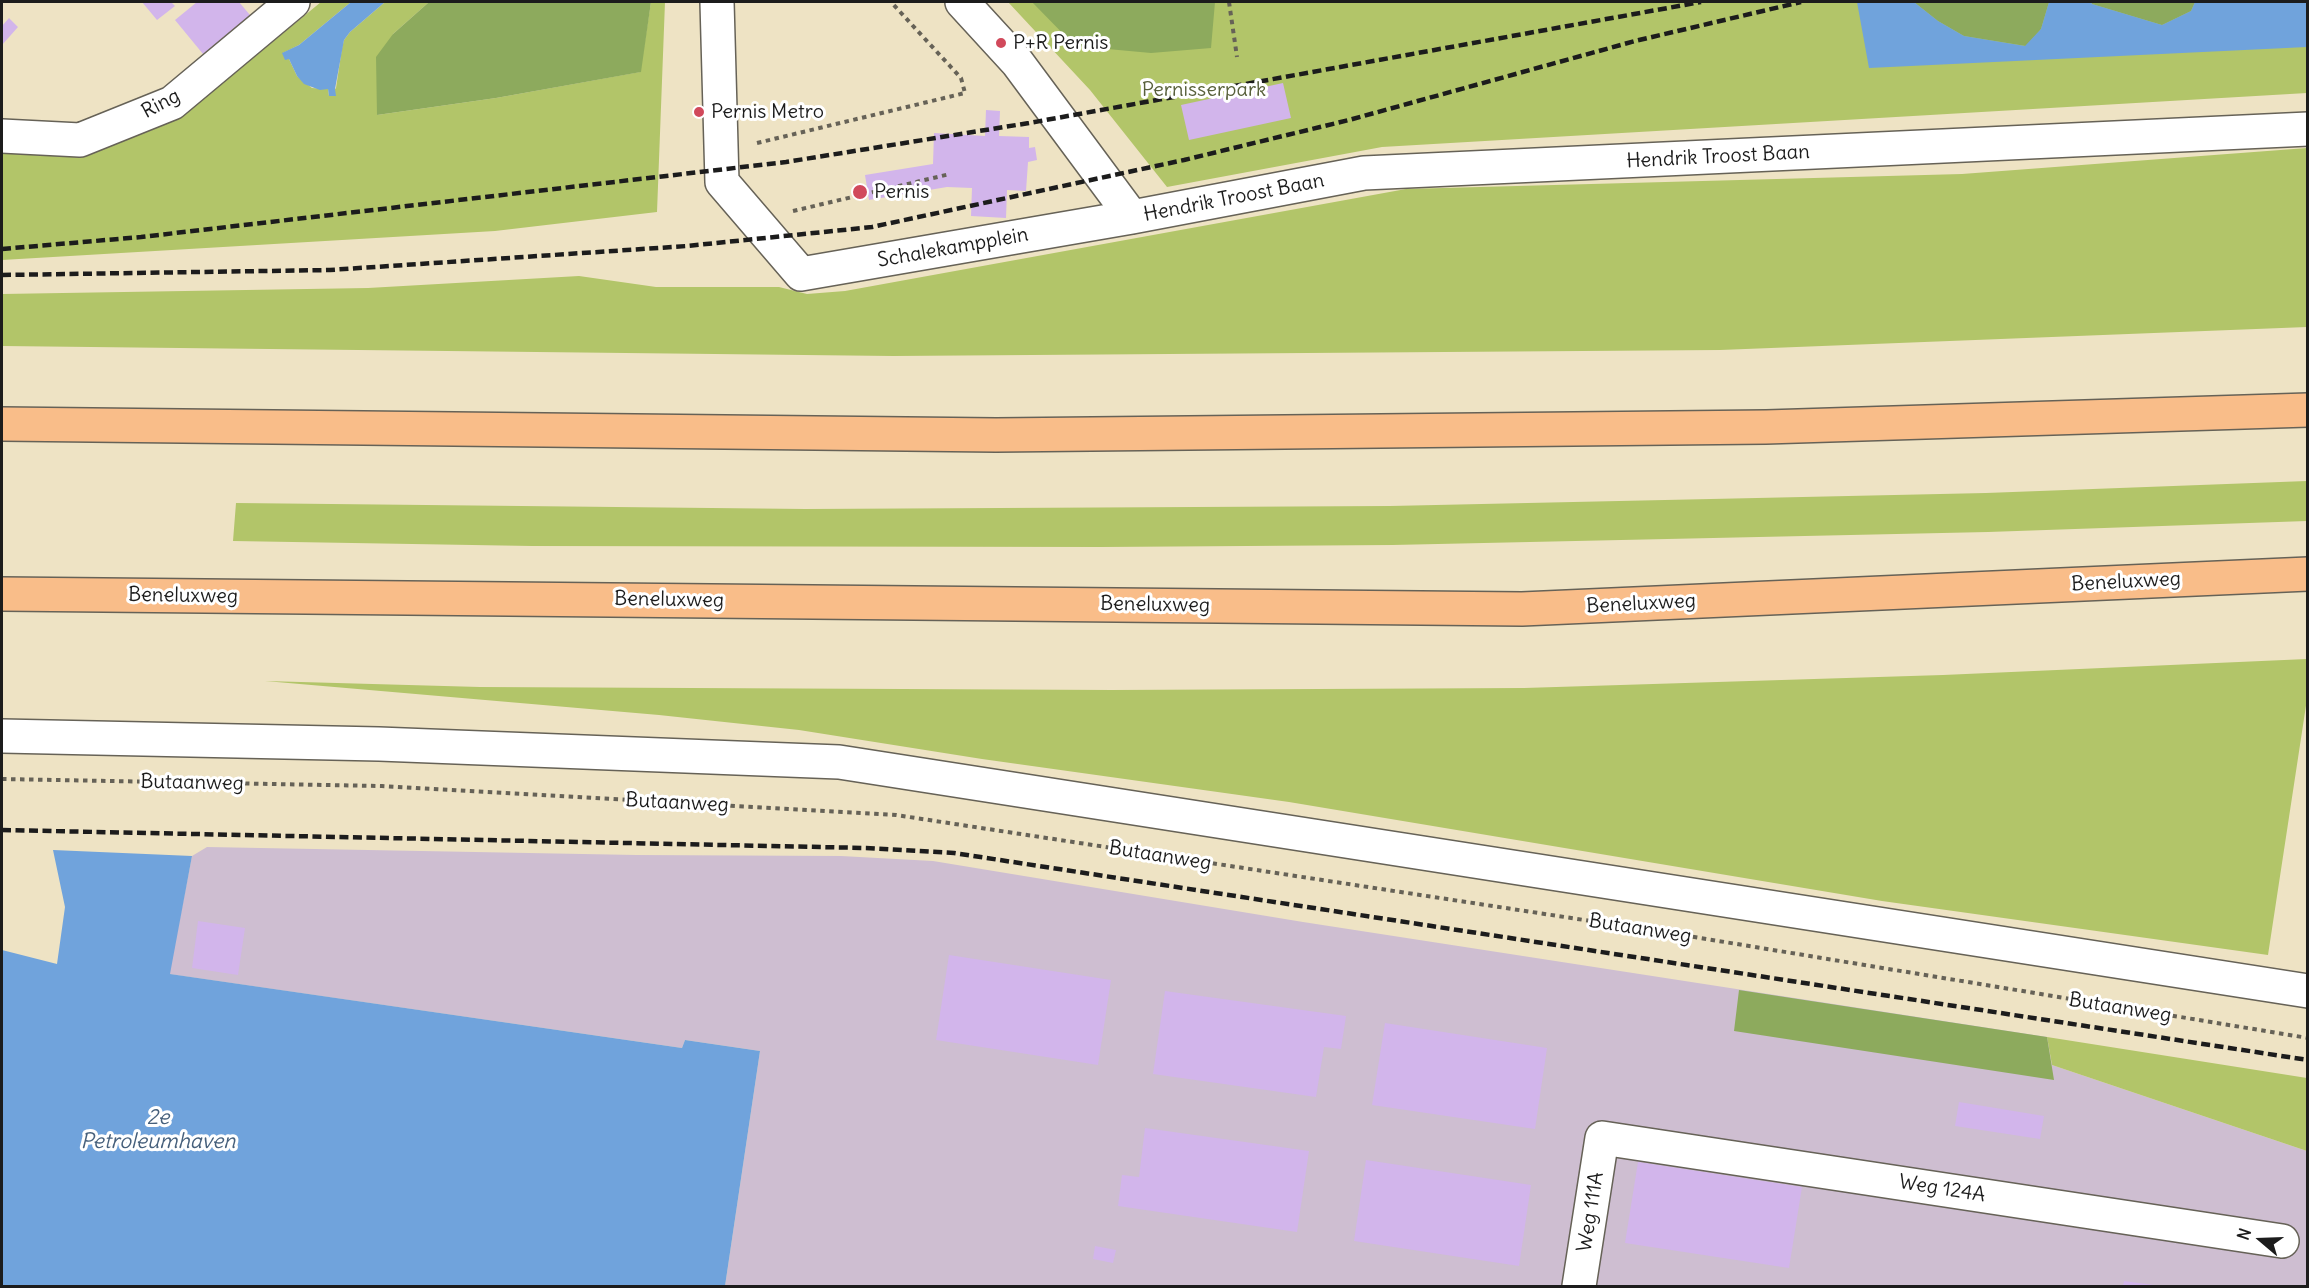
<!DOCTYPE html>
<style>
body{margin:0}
#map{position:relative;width:2309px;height:1288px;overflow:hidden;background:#eee3c4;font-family:Delius,sans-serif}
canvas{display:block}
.frame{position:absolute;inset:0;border:3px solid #1c1c1c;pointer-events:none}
.north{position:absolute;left:2231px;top:1210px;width:60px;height:60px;-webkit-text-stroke:4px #fff;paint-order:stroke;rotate:289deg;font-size:16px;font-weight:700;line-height:24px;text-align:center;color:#1c1c1c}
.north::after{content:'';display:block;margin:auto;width:21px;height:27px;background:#1c1c1c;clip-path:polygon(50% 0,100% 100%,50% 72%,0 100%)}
</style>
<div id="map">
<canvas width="2309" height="1288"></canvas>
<div class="frame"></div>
<div class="north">N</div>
</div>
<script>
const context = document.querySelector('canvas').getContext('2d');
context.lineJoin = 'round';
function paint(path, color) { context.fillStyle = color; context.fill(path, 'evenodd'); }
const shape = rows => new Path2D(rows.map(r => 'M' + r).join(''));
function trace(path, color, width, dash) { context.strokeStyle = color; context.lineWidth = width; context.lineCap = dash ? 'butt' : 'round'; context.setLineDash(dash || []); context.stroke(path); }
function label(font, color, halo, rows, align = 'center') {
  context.font = font + ' Delius,sans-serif'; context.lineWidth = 6; context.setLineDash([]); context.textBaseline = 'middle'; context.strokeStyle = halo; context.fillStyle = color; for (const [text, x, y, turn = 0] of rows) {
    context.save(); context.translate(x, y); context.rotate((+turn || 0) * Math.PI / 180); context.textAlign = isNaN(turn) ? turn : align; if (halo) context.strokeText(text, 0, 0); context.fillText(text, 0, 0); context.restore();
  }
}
paint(shape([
 [207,847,636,855,841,856,933,861,1303,922,2047,1037,2052,1065,2307,1151,2307,1286,725,1286,760,1051,685,1040,682,1048,169,974,192,856]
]), '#cebed1');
paint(shape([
 [321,2,351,2,299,45,283,53,289,59,297,76,312,88,328,89,329,96,336,88,342,48,344,40,350,32,385,2,429,2,393,34,377,115,496,98,640,72,651,2,665,2,657,212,495,231,2,260,2,146,78,149,123,141,152,130,172,119,208,95],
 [1008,2,2307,2,2307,93,1382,147,1167,187,1090,90],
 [2307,148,2307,327,1720,350,893,356,2,346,2,294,368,288,579,276,656,287,779,287,807,294,845,291,1406,189,1962,174],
 [2307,481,2307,521,1988,532,1392,545,1101,547,532,546,233,541,236,503,806,509,1390,506,1986,493],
 [2307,659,2307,699,2268,955,1882,901,1289,802,982,759,799,730,659,715,265,681,480,687,1113,690,1524,688,1943,675],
 [2047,1037,2307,1078,2307,1151,2052,1065]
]), '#b2c569');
paint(shape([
 [429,2,651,2,641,72,496,98,377,115,376,57,393,34],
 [1032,2,1215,2,1211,48,1151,53,1075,46],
 [1914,2,2049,2,2041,29,2026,46,1964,36,1938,21],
 [2091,2,2195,2,2191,11,2162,25,2092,4],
 [1739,990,2047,1037,2054,1080,1734,1031]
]), '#8daa5d');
paint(shape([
 [351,2,385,2,350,32,344,40,335,89,336,96,329,96,328,89,320,90,304,84,297,76,289,59,285,60,282,53,299,45],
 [1857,2,1914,2,1938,21,1964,36,2025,46,2041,29,2049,2,2091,2,2092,4,2162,25,2191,11,2195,2,2307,2,2307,47,1869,68],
 [53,850,192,856,170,974,682,1048,685,1040,760,1051,725,1286,2,1286,2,950,57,964,65,907]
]), '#70a3dc');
paint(shape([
 [142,2,171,2,175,6,157,20],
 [197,2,239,2,250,15,203,54,175,20],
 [9,18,18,27,2,45,2,26],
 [1283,83,1291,118,1189,140,1181,105],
 [986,110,1000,111,999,136,1029,137,1029,148,1035,147,1037,160,1028,162,1026,191,1007,190,1006,218,971,216,972,188,947,187,869,200,865,175,933,164,934,133,985,136],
 [198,921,245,928,238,975,192,968],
 [949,955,1111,980,1098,1065,936,1040],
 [1165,991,1346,1016,1341,1049,1324,1047,1316,1097,1153,1074],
 [1385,1023,1547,1048,1535,1129,1372,1105],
 [1959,1102,2044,1116,2040,1139,1955,1126],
 [1145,1128,1309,1151,1297,1232,1118,1206,1122,1175,1139,1177],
 [1366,1160,1531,1185,1519,1266,1354,1241],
 [1638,1162,1802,1187,1789,1268,1625,1243],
 [1095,1246,1116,1250,1113,1263,1093,1259],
 [2124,1281,2154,1285,2154,1286,2123,1286]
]), '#d2b5eb');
const minor = shape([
 [717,2,722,182,801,274,1132,217,1364,173,2308,129],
 [962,2,1017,62,1132,217],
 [2,136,80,140,172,103,293,2],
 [2,736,379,744,839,762,2308,991],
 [1579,1286,1602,1138,2282,1241]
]);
const highway = shape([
 [2,424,996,435,1766,427,2308,410],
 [2,594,1522,609,2308,574]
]);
trace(minor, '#666257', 36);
trace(highway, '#666257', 36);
trace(shape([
 [1229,2,1237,57],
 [757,143,965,93,961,78,891,2],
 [793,211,950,174],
 [2,779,382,786,896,815,1676,934,2308,1038]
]), '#666257', 4, [4.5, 4.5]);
trace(minor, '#fff', 33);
trace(highway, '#f9bd89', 33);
trace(shape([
 [2,249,141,237,786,162,1029,123,1701,2],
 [2,275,330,270,687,246,872,227,1184,160,1349,120,1635,41,1801,2],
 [2,830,866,848,954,853,2308,1060]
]), '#1c1c1c', 4.5, [9, 4.5]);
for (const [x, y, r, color] of [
 [1001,43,6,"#d1495b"],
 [699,112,6,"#d1495b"],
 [860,192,8,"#d1495b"]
]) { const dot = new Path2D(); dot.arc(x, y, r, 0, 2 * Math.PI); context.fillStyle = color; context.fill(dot); trace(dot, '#fff', 2); }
label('20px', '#1c1c1c', '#fff', [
 ["P+R Pernis",1013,43],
 ["Pernis Metro",711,112],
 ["Pernis",874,192]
], 'left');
label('20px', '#58603b', '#fff', [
 ["Pernisserpark",1204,90]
]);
label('20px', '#1c1c1c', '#fff', [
 ["Ring",161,104,-28],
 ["Hendrik Troost Baan",1718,157,-3],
 ["Hendrik Troost Baan",1234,198,-11],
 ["Schalekampplein",953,248,-10],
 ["Beneluxweg",2126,582,-3],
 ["Beneluxweg",183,596,1],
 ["Beneluxweg",669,600,1],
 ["Beneluxweg",1641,604,-3],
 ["Beneluxweg",1155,605,1],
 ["Butaanweg",192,783,1],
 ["Butaanweg",677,803,3],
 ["Butaanweg",1160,856,9],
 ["Butaanweg",1640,929,9],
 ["Butaanweg",2120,1008,9],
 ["Weg 124A",1942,1189,9],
 ["Weg 111A",1591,1212,-81]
]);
label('italic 21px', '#46607c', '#fff', [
 ["2e",158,1118],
 ["Petroleumhaven",158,1142]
]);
</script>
